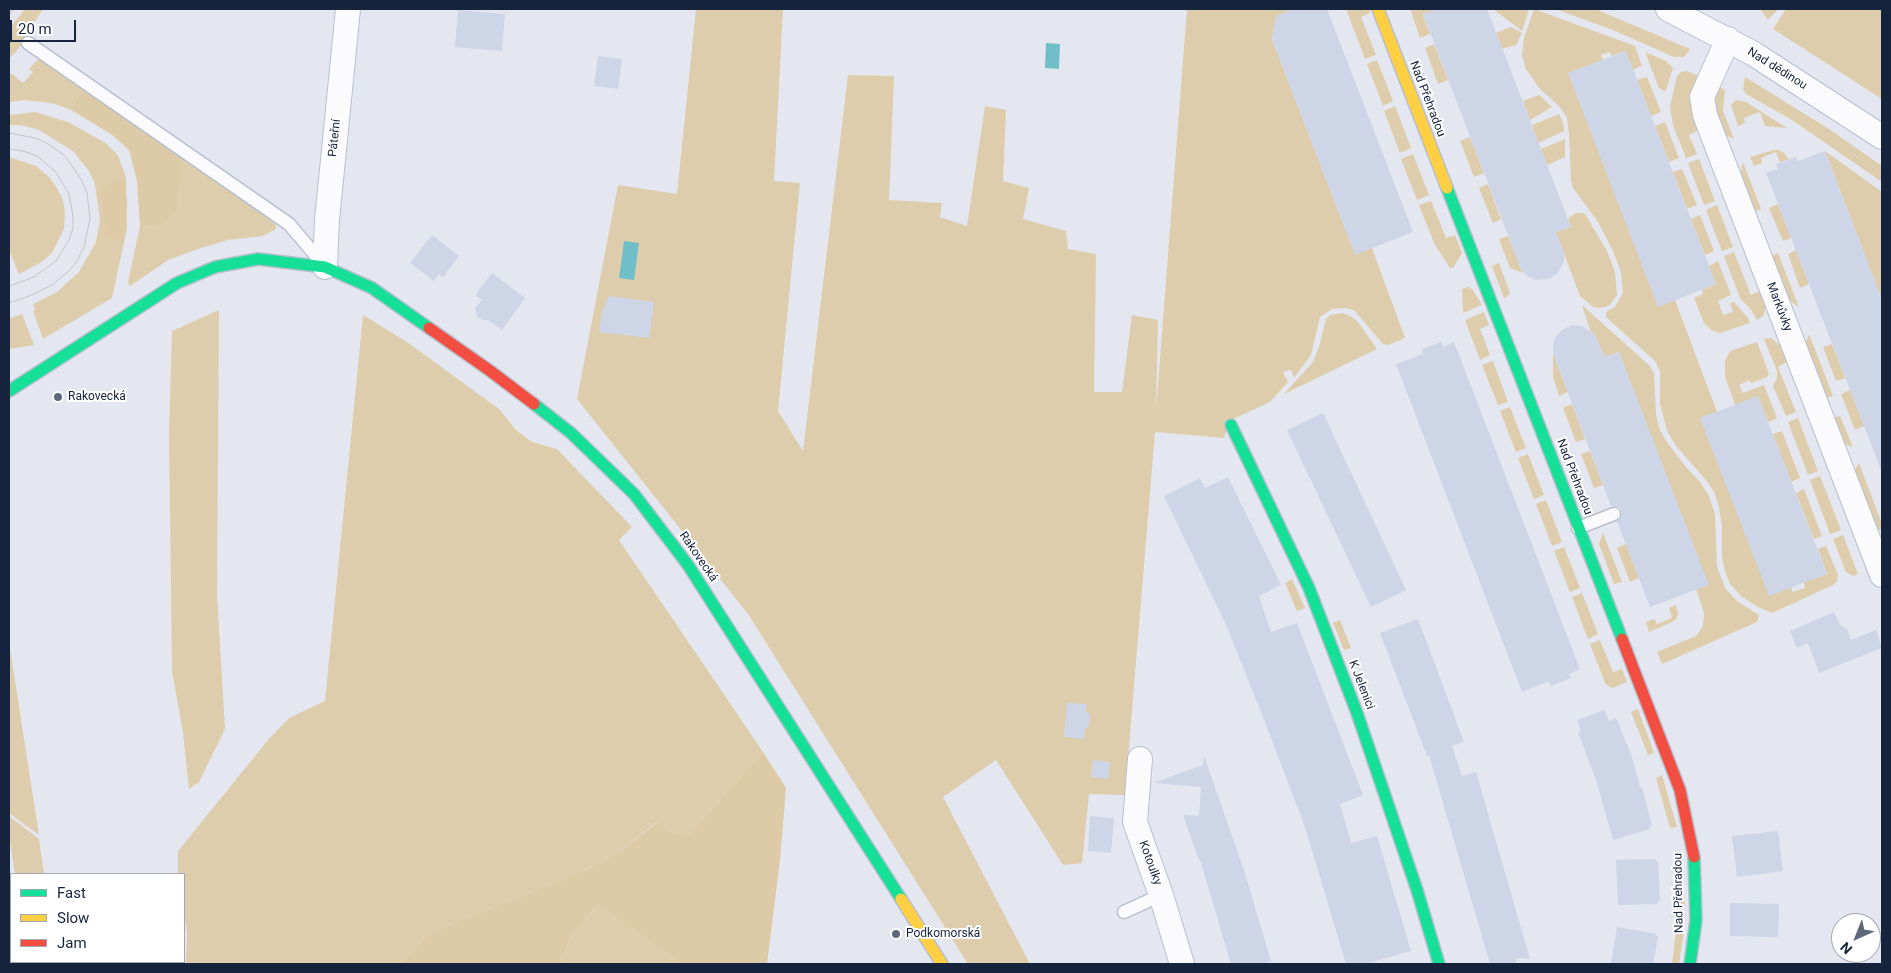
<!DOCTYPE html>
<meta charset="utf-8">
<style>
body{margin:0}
#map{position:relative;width:1891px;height:973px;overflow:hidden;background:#e4e7ef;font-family:Roboto,sans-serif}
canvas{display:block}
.frame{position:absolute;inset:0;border:10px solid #16233d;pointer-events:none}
.legend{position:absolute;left:10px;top:873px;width:175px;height:90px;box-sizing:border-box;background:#fff;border:1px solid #a2a7b1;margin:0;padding:6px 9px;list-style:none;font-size:15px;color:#16233d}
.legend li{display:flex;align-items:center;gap:10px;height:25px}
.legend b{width:25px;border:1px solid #a2a7b1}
.north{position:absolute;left:1831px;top:913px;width:50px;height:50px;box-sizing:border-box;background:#fff;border:1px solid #a2a7b1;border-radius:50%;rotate:224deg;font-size:14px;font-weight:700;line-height:20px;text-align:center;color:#16233d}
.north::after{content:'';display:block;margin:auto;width:18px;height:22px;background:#5e687b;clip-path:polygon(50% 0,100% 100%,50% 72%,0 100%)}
.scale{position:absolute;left:10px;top:20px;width:66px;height:22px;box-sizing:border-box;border:2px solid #16233d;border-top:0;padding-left:6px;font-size:15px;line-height:18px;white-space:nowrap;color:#16233d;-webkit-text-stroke:4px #fff;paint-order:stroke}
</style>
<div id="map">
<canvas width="1891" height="973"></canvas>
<div class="frame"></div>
<ul class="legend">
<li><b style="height:6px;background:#16e098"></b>Fast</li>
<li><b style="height:6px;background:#ffcf43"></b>Slow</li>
<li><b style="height:6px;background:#f24e42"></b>Jam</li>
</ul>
<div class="north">N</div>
<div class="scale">20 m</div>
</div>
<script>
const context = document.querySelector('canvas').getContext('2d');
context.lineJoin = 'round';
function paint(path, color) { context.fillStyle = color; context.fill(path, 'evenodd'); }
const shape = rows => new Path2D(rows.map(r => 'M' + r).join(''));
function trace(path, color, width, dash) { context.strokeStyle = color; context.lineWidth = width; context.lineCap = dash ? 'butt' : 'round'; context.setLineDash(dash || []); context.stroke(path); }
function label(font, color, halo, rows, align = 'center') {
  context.font = font + ' Roboto,sans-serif'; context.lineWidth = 4; context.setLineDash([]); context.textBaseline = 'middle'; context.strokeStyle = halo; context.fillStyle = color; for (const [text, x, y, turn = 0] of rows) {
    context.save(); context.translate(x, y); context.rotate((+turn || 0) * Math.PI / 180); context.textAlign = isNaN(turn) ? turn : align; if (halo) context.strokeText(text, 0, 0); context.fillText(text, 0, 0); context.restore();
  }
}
paint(shape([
 [25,9,43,9,34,23,35,30,9,59,9,29],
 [696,9,783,9,774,181,800,183,778,411,803,451,848,75,894,76,889,200,942,203,940,217,967,226,985,106,1006,110,1003,181,1029,188,1023,219,1066,231,1068,249,1096,254,1094,392,1122,392,1132,315,1158,320,1156,410,1187,9,1294,9,1276,16,1272,39,1355,254,1372,248,1405,338,1388,345,1383,344,1354,310,1345,308,1332,309,1320,317,1311,355,1294,378,1291,370,1283,372,1288,382,1270,402,1229,421,1224,438,1155,432,1125,795,1089,794,1082,863,1063,865,996,760,943,797,1030,964,968,964,748,614,577,399,618,185,677,194],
 [1346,9,1369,9,1370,13,1361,17,1376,55,1365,59],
 [1410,9,1438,9,1423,15,1430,34,1420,38],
 [1493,9,1529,9,1522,31],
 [1534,9,1635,46,1642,66,1638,67,1633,70,1625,51,1611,56,1610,52,1601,55,1603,60,1568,73,1675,300,1717,412,1793,592,1805,588,1804,582,1827,574,1818,549,1826,546,1838,575,1837,581,1833,585,1772,613,1758,607,1741,596,1730,584,1725,571,1722,557,1722,527,1719,507,1714,492,1706,480,1676,446,1667,431,1660,403,1660,371,1655,361,1606,317,1606,312,1615,307,1623,293,1621,272,1612,249,1598,222,1573,188,1571,180,1569,133,1567,118,1560,107,1539,88,1526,69,1522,55,1524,38],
 [1555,9,1595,9,1690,49,1686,55,1683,57,1674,57,1613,30],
 [1760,9,1778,9,1768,20],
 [1786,9,1882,9,1882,99,1773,29],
 [1511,27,1522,33,1516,45,1502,49,1496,33],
 [1434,44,1448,80,1438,84,1425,48],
 [1645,52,1666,61,1673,68,1666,90,1664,91,1659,88],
 [41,56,83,85,71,110,55,104,42,102,25,100,9,102,9,75,11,73,23,83,33,72,29,69],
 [1377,60,1393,101,1383,106,1367,64],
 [1687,71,1699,76,1699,130,1689,135,1697,154,1686,158,1673,125,1670,107,1677,76,1681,72],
 [1647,77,1661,112,1651,116,1637,80],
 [1745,77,1829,129,1882,166,1882,182,1792,120,1746,94,1743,89],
 [1718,86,1725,90,1723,111,1734,139,1727,136,1718,123,1714,103],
 [1539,95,1552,107,1530,120,1523,101],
 [1736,100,1746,102,1787,128,1765,126,1760,112,1744,118,1745,123,1738,126,1731,105],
 [1395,106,1411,148,1400,153,1384,111],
 [35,112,68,122,104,142,118,155,126,177,127,228,112,298,43,339,33,311,35,310,33,304,57,292,79,272,96,242,100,220,95,184,89,171,73,151,39,130,21,125,9,125,9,115],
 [1559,114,1563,122,1564,131,1538,143,1532,125],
 [1665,122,1679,158,1669,162,1655,126],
 [1470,137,1484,173,1474,177,1460,141],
 [1565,139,1565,157,1547,165,1541,149],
 [168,146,266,216,276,225,276,229,263,236,228,240,198,249,168,260,130,286,128,282,140,226,158,227],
 [1774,150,1779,150,1784,153,1789,159,1780,162,1776,152,1761,158,1762,163,1754,166,1750,157],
 [1825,151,1882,192,1882,300],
 [1413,154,1429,195,1417,200,1401,159],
 [9,157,36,166,49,177,57,188,63,200,65,213,64,229,52,253,40,263,19,274,9,250],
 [1699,159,1715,201,1704,205,1688,163],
 [1743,162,1761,209,1754,212,1740,175],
 [1682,169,1697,205,1687,209,1673,172],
 [1488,184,1501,219,1493,223,1479,188],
 [1431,201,1446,238,1455,235,1462,253,1453,268,1450,268,1435,245,1419,205],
 [1778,204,1791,238,1783,241,1769,208],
 [1717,205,1733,247,1722,251,1706,210],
 [1576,213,1584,213,1590,222,1607,251,1615,272,1617,295,1609,306,1599,308,1593,307,1580,296,1556,232,1571,227,1568,218],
 [1700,215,1714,251,1705,255,1691,219],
 [1508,236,1521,269,1523,273,1510,268,1499,239],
 [1796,250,1809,284,1800,288,1788,254],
 [1734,252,1751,295,1761,291,1765,302,1765,311,1763,316,1757,320,1752,311,1740,298,1724,256],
 [1778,253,1799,307,1787,299,1772,256],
 [1718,261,1731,295,1718,301,1723,315,1733,312,1730,303,1734,302,1748,318,1750,323,1720,333,1711,330,1704,323,1694,298,1703,294,1702,290,1716,284,1709,266],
 [1499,263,1510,293,1508,296,1504,298,1492,266],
 [1468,287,1473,290,1482,305,1463,313,1462,289],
 [1582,305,1650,366,1654,374,1656,414,1659,428,1666,441,1686,467,1700,482,1709,496,1715,514,1717,567,1725,588,1737,601,1759,615,1757,622,1662,664,1657,652,1696,636,1703,626,1704,613,1619,352,1604,357,1596,336,1590,330],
 [219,310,217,595,225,729,199,782,189,789,183,733,172,671,169,433,172,331],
 [1484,312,1489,325,1480,329,1490,355,1480,360,1465,320],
 [1343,313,1352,317,1358,322,1377,349,1284,394,1313,362,1319,347,1326,319,1330,315],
 [22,314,34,345,9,349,9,319],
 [363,315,407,342,499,409,516,430,532,442,557,449,632,527,619,540,763,752,686,837,670,831,657,822,611,858,559,881,429,933,401,964,186,964,187,932,184,914,184,874,178,874,178,851,268,740,289,718,325,701],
 [1809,334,1833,396,1826,398,1805,346],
 [1771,338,1780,345,1787,362,1778,367,1796,412,1786,416,1773,386,1777,378,1777,371,1764,339],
 [1757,342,1769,374,1767,377,1751,383,1750,380,1739,385,1743,393,1764,385,1777,418,1768,422,1758,396,1735,405,1725,376,1725,361,1730,351],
 [1832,344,1845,378,1836,381,1823,347],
 [1553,353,1568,392,1559,396,1553,377],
 [1493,361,1508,402,1498,405,1482,365],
 [1850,390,1864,426,1855,430,1841,394],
 [1572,404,1585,439,1576,442,1563,408],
 [1510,407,1526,448,1516,452,1500,411],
 [1840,416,1853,447,1847,445,1841,439,1833,418],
 [1798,418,1818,471,1808,475,1788,422],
 [1782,431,1800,478,1791,482,1773,434],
 [1590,451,1603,485,1594,488,1581,454],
 [1528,454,1544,495,1534,499,1518,458],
 [1859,463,1882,524,1882,529,1876,531,1855,476,1855,470],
 [1820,476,1841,530,1830,534,1810,480],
 [1804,489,1822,536,1814,539,1796,493],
 [1546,500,1562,542,1552,546,1536,504],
 [1603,533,1622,582,1614,584,1599,544],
 [1843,535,1858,574,1853,576,1846,572,1833,539],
 [1626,544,1639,578,1630,582,1617,548],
 [1564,547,1580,588,1570,592,1554,551],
 [1292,579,1305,608,1297,611,1285,583],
 [1582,593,1598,634,1588,639,1572,597],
 [1676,605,1678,614,1676,620,1649,632,1646,622,1654,619,1657,624,1672,618,1669,608],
 [1340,620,1351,648,1344,650,1333,623],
 [1600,640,1613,672,1622,669,1627,682,1613,688,1608,686,1605,683,1590,644],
 [9,642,39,835,9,813],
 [1638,709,1654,753,1648,755,1631,712],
 [1662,775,1677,827,1670,828,1656,778],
 [9,816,39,839,44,874,15,874,9,835],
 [1681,851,1685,907,1677,907,1674,852],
 [598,905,681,964,559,964,572,934],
 [1676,931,1684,931,1679,964,1672,964],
 [22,962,65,962,65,964,23,964]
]), '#decdac');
paint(shape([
 [83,85,168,146,181,165,176,210,158,227,140,226,137,181,129,150,111,134,71,110],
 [120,181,125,185,127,205,125,226,122,239,107,239,103,215,102,191,110,182],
 [763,752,786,788,780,860,767,964,681,964,598,905,572,934,559,964,401,964,429,933,559,881,611,858,658,822,670,831,686,837],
 [65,962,157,962,165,964,65,964]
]), '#ddcaa6');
paint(shape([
 [1046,43,1060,44,1059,69,1045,68],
 [624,241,639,243,634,280,619,278]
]), '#70bfc8');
paint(shape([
 [1294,9,1327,9,1413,232,1355,255,1272,39,1276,16],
 [1438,9,1487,9,1571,227,1556,232,1564,253,1564,261,1558,273,1549,279,1535,280,1527,276,1521,269,1423,14],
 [458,10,505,14,502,51,455,47],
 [1626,51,1716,284,1658,307,1568,73],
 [598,56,622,59,618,89,594,86],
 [1825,151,1882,300,1882,470,1881,470,1766,173,1778,169,1776,164,1796,157,1798,161],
 [432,235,459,256,443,277,439,274,434,281,410,263],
 [492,273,525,298,502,330,488,320,483,320,477,316,475,308,482,300,476,296,478,291],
 [609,296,654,302,649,338,599,332,602,312],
 [1572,325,1582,326,1593,333,1596,336,1604,357,1619,352,1709,585,1650,607,1617,521,1622,516,1622,512,1619,507,1611,506,1553,353,1553,345,1555,337,1562,330],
 [1441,342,1443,347,1454,342,1580,669,1569,674,1571,678,1551,686,1549,681,1522,692,1396,364,1423,354,1422,349],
 [1758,396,1827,574,1769,596,1700,418],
 [1323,413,1406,590,1371,607,1287,430],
 [1228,477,1281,585,1259,596,1271,632,1297,623,1363,795,1340,804,1351,843,1377,836,1411,951,1365,964,1346,964,1305,827,1263,717,1227,627,1164,496,1200,478,1205,488],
 [1834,612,1840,625,1847,629,1851,640,1876,630,1882,648,1819,673,1808,643,1797,648,1790,631],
 [1418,619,1464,742,1452,746,1462,776,1476,772,1530,959,1515,958,1517,964,1490,964,1429,755,1427,756,1380,633],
 [1067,703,1087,704,1086,712,1090,714,1089,727,1085,729,1084,739,1064,737],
 [1604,710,1609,721,1615,718,1617,720,1632,757,1640,787,1642,787,1652,826,1650,827,1650,829,1613,840,1597,783,1578,732,1581,731,1577,720],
 [1204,756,1244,870,1271,961,1261,964,1231,964,1200,860,1199,860,1183,815,1199,816,1201,787,1153,783,1203,765],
 [1093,760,1110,762,1108,779,1091,777],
 [1090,816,1114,818,1111,853,1088,851],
 [1778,831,1783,871,1737,877,1732,836],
 [1655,859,1656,861,1658,861,1659,879,1660,901,1658,901,1658,904,1618,905,1616,860],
 [1730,903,1779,904,1778,937,1730,936],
 [1617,927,1656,934,1656,936,1658,936,1653,964,1611,964]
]), '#cdd5e6');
const lane = shape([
 [28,43,289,224,323,264],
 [1578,528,1614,514],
 [1124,912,1161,895]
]);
const street = shape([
 [1668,9,1754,54,1882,137],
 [1728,39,1702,97,1705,115,1882,575],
 [325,267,327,220,348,9],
 [1140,759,1135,822,1161,895,1182,964]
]);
const fast = shape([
 [1447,188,1622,639],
 [9,391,177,283,215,267,258,259,325,267,372,288,429,328],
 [534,404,571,433,634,494,688,565,901,899],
 [1231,425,1309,588,1357,713,1417,890,1439,964],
 [1690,964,1696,920,1694,857]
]);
const slow = shape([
 [1378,9,1447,188],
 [901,899,942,964]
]);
const jam = shape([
 [429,328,489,370,534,404],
 [1622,639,1680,790,1694,857]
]);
trace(lane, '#b7bfcf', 15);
trace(street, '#b7bfcf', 26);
trace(fast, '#b7bfcf', 14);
trace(slow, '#b7bfcf', 14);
trace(jam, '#b7bfcf', 14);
trace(lane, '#fbfbfd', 12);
trace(street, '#fbfbfd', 24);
trace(fast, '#16e098', 11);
trace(slow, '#ffcf43', 11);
trace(jam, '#f24e42', 11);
trace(shape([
 [9,15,14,9],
 [9,133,35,138,45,142,65,156,81,179,87,193,90,219,84,247,77,261,69,271,52,285,32,295,9,303],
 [9,149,23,151,37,156,56,172,69,194,73,216,73,228,69,240,56,261,34,277,9,286]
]), '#c2c3c7', 1);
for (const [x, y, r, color] of [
 [58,397,5,"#5e687b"],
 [896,934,5,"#5e687b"]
]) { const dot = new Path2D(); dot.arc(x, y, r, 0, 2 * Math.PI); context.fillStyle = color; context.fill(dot); trace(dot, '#fff', 2); }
label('12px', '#16233d', '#fff', [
 ["Nad dědinou",1777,69,32],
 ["Nad Přehradou",1427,99,69],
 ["Páteřní",335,138,-84],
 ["Markůvky",1779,307,69],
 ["Nad Přehradou",1574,477,69],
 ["Rakovecká",698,557,55],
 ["K Jelenici",1361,685,69],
 ["Kotoulky",1150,863,70],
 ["Nad Přehradou",1679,893,-91]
]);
label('12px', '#16233d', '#fff', [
 ["Rakovecká",68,397],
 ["Podkomorská",906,934]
], 'left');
</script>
